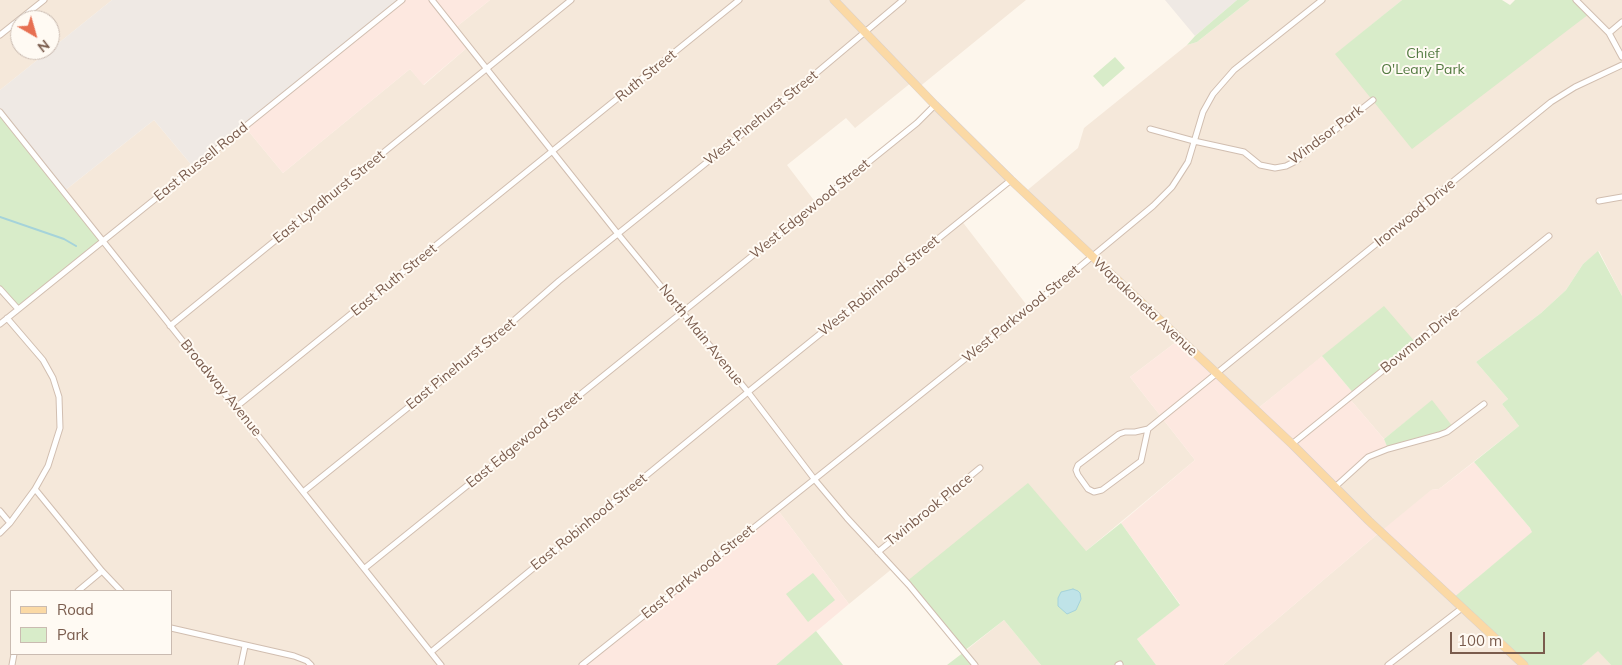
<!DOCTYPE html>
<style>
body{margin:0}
#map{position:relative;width:1622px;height:665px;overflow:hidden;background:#fdf6ec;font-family:Mulish,sans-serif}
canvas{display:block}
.legend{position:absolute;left:10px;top:590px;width:162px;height:65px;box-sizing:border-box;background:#fffaf3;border:1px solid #cabbb1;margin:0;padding:6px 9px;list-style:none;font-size:15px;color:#7a5c4d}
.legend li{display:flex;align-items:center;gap:10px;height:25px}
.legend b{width:25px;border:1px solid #cabbb1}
.north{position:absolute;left:10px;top:10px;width:50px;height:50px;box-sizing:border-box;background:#fffaf3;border:1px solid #cabbb1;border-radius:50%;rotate:142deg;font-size:14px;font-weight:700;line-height:20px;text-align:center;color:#7a5c4d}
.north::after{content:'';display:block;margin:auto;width:18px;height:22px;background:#e76f51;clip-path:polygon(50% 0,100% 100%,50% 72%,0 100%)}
.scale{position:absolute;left:1450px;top:632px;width:95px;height:22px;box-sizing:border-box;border:2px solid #7a5c4d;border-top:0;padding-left:6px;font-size:15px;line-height:18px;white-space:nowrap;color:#7a5c4d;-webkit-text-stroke:4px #fffaf3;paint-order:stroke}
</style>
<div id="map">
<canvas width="1622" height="665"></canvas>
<ul class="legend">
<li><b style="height:6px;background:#fbd9a5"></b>Road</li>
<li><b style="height:14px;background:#d8ecc9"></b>Park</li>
</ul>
<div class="north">N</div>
<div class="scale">100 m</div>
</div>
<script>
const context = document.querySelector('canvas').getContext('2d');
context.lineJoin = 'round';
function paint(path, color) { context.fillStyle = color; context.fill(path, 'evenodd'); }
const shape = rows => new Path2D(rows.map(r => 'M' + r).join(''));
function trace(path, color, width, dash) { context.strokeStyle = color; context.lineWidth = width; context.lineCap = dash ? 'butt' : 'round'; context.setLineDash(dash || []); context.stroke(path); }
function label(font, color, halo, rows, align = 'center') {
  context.font = font + ' Mulish,sans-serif'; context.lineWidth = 4; context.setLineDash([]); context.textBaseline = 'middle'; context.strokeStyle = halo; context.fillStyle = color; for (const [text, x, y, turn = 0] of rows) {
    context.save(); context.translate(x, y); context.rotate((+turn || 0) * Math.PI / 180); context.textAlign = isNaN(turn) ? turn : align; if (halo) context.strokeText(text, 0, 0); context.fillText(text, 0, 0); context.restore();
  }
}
paint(shape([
 [0,0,112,0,50,50,50,20,20,20,20,50,50,50,0,90],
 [490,0,1026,0,918,88,912,82,855,128,846,118,787,165,816,203,935,105,1011,180,961,220,1029,308,1092,257,1024,193,1078,148,1084,128,1187,45,1197,42,1250,0,1402,0,1336,54,1576,0,1622,0,1622,296,1599,251,1583,264,1566,290,1541,313,1476,362,1508,399,1502,404,1519,426,1439,489,1431,490,1524,665,1223,665,1380,532,1335,487,1368,457,1388,449,1432,401,1384,439,1349,398,1384,307,1256,410,1180,339,1130,377,1195,460,1086,551,906,582,893,568,849,604,777,509,582,665,0,665,0,289,63,192,154,120,194,168,245,127,283,173,410,69,424,85,469,46,455,28],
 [11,591,171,591,171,654,11,654],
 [1004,620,1041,665,975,665,964,652],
 [1598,650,1611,665,1582,665]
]), '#f5e8da');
paint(shape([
 [402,0,490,0,455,28,469,46,423,85,410,69,283,173,245,127],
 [1180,339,1256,410,1322,356,1354,394,1349,398,1384,439,1388,449,1368,457,1335,487,1380,532,1431,490,1439,489,1474,462,1530,528,1533,532,1452,599,1380,532,1223,665,1156,665,1137,639,1180,604,1121,523,1195,460,1130,377],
 [777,509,849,604,776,665,582,665]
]), '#fde8e0');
paint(shape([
 [112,0,402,0,194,168,154,120,63,192,0,112,0,90],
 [1165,0,1237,0,1195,36]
]), '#efe9e4');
paint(shape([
 [1237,0,1250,0,1197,42,1187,45,1195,36],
 [1402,0,1502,0,1510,5,1515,0,1576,0,1589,14,1412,149,1335,54],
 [1115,57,1125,68,1103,87,1093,76],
 [0,112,103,242,18,309,0,289],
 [1598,251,1622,296,1622,665,1611,665,1598,651,1582,665,1524,665,1452,599,1532,532,1530,528,1474,462,1519,426,1502,404,1508,399,1476,362,1541,313,1566,290,1583,264],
 [1384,306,1416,343,1354,394,1322,356],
 [1432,400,1453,427,1447,432,1388,449,1384,439],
 [1028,483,1086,551,1121,523,1180,605,1137,639,1156,665,1041,665,1004,620,964,651,975,665,947,665,964,652,906,582],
 [813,573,835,600,808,622,786,594],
 [816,631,843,665,776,665]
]), '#d8ecc9');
const water = shape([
 [1073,589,1078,591,1080,593,1081,599,1076,610,1067,614,1058,606,1058,598,1061,592,1073,589]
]);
paint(water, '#bfe3e8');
trace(water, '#a5d3da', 1);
trace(shape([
 [0,217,64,239,76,246]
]), '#a5d3da', 2);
const street = shape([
 [432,0,618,234,748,392,815,480,847,518,909,585,975,665],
 [1576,0,1609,33,1622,57],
 [1609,33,1622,22],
 [0,35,44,0],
 [0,112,441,665],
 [1150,129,1194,141,1244,152,1260,165,1275,168,1286,166,1296,161,1373,100],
 [1599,201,1622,197],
 [0,289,18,309],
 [0,324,402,0],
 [170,326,571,0],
 [236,407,739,0],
 [1148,429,1141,461,1102,490,1094,492,1088,489,1078,475,1076,470,1078,465,1119,434,1125,432,1135,432,1148,429,1551,102,1575,87,1622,65],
 [1292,444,1549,236],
 [1335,487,1368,457,1388,449,1439,435,1447,432,1484,404],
 [35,489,102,571,121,591],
 [303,492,487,344,559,281,777,106,903,0],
 [0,511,10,523],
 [0,533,10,523,35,489,48,466,60,428,59,397,53,378,43,360,7,318],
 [878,552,980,468],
 [365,568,917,123,935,105],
 [78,591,102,571],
 [171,628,294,656,307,661,311,665],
 [431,652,748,392,1011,180],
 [12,665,14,654],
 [241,665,245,646],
 [582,665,1065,279,1153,206,1172,187,1188,162,1203,112,1213,94,1234,70,1322,0],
 [1118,665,1120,664],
 [1388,665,1462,608]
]);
const primary = shape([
 [834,0,935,105,1011,180,1292,444,1369,521,1524,665]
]);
trace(street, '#d1beb0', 7);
trace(primary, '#dad1cd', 9);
trace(street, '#fff', 5);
trace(primary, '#fbd9a5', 8);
label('14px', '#537a41', '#fffaf3', [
 ["Chief",1423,54],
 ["O'Leary Park",1423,70]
]);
label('14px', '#7a5c4d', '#fffaf3', [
 ["Ruth Street",646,76,-39],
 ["West Pinehurst Street",761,118,-39],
 ["Windsor Park",1326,135,-37],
 ["East Russell Road",201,162,-39],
 ["East Lyndhurst Street",329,197,-39],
 ["West Edgewood Street",810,209,-39],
 ["Ironwood Drive",1415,213,-39],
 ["East Ruth Street",394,280,-39],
 ["West Robinhood Street",879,286,-39],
 ["Wapakoneta Avenue",1145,307,43],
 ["West Parkwood Street",1021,314,-39],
 ["North Main Avenue",701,335,51],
 ["Bowman Drive",1420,340,-39],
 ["East Pinehurst Street",461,364,-39],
 ["Broadway Avenue",221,388,51],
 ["East Edgewood Street",524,440,-39],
 ["Twinbrook Place",929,510,-39],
 ["East Robinhood Street",589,522,-39],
 ["East Parkwood Street",698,572,-39]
]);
</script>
